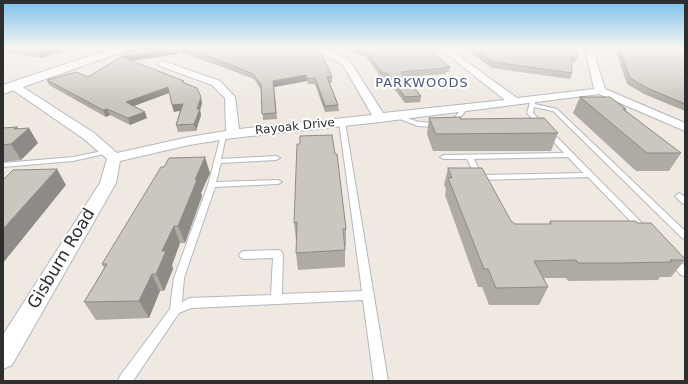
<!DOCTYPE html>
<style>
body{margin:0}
#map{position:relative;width:688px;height:384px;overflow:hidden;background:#efe9e1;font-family:"DejaVu Sans",sans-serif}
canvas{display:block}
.frame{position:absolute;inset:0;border:4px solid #2e2e2e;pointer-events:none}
</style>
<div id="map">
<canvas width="688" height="384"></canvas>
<div class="frame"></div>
</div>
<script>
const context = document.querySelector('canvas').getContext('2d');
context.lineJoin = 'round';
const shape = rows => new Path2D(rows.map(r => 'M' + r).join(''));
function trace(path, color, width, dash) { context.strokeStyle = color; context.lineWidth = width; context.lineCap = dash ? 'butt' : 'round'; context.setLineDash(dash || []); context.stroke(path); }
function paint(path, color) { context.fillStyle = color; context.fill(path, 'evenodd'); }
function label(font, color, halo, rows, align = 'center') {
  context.font = font + ' "DejaVu Sans",sans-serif'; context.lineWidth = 4; context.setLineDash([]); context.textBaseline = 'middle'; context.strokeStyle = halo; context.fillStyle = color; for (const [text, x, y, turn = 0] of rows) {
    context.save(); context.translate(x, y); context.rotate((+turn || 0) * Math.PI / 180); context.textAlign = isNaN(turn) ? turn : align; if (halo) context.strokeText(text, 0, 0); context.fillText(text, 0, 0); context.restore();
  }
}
const lane = shape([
 [531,99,535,99,535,104,557,109,685,231,685,239,682,238,553,111,534,107,533,113,645,226,646,228,645,230,639,230,588,177,480,180,476,178,467,159,444,159,440,157,444,155,564,153,527,113,531,99],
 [568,157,583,173,482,175,474,159,568,157],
 [465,106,468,108,459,119,451,124,436,127,418,126,392,116,395,114,419,122,436,123,447,121,455,117,463,107,465,106],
 [342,120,345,122,388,381,374,381,363,300,191,308,179,313,133,381,118,381,120,376,170,309,174,278,208,185,221,135,225,135,226,136,221,159,276,156,280,158,276,160,221,163,216,182,278,180,282,182,278,184,215,187,184,278,182,302,190,298,271,295,273,258,244,259,241,258,239,255,241,252,244,251,278,250,281,251,283,254,282,294,362,291,339,122,342,120],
 [107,150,109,151,110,152,109,153,73,161,3,167,3,163,73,157,107,150],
 [679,193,685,197,685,204,682,203,675,196,679,193],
 [673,256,676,257,685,266,685,276,681,275,670,263,668,260,670,257,673,256]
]);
const street = shape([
 [303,48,318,48,332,51,350,61,383,113,505,100,439,48,448,48,517,98,594,89,586,53,583,48,591,48,594,53,605,89,685,123,685,131,599,94,380,122,233,138,189,145,120,161,116,183,12,365,3,369,3,335,100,183,107,159,84,139,10,88,9,86,10,84,18,84,94,133,117,153,189,137,226,131,225,98,212,85,160,66,158,64,163,61,220,81,235,97,239,129,372,115,343,65,326,55,304,50,303,48]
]);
const secondary = shape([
 [113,48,130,48,128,50,3,94,3,85,113,48]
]);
trace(lane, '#b4b7c1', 2);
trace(street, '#b4b7c1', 2);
trace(secondary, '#b4b7c1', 2);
paint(lane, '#fff');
paint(street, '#fff');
paint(secondary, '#fff');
paint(shape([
 [3,48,74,48,41,58,3,51],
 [135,48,178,54,132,61,185,83,202,103,200,110,201,115,196,131,178,132,176,125,180,110,174,112,169,93,134,106,147,118,130,125,110,115,106,117,49,85,47,80,88,77],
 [180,48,332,77,332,83,329,83,338,105,339,111,325,112,315,84,308,84,307,81,274,87,277,119,263,120,261,90,254,79,222,67,181,53],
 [325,48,338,48,333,50],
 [345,48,425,48,450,67,449,72,446,72,446,74,405,77,421,96,420,102,405,103,386,78,384,79,380,76,365,55,361,56],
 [467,48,564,48,577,58,575,63,571,62,572,73,570,79,492,68,470,52,470,50],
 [615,48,685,48,685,111,644,94,627,84],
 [580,97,626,109,626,111,681,153,669,171,636,171,573,113],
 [429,118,558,133,551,151,433,151,427,134],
 [3,128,18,129,38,143,21,160,3,162],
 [335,154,346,229,346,246,345,246,345,267,298,270,296,253,297,240,296,240,294,223],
 [164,167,210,173,201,193,202,196,185,243,180,243,172,265,173,269,164,291,160,291,149,318,96,320,84,302,104,268,102,264],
 [448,168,515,224,549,224,550,221,638,223,685,259,685,260,671,277,660,277,658,280,568,281,566,278,544,278,548,287,539,305,489,305,482,287,478,287,445,195,446,189,444,185]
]), '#afaba4');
paint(shape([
 [36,48,74,48,41,58],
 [176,49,178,54,124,62,122,57],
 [365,50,365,55,361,56,361,51],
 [306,75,307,81,274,87,277,119,273,81],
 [168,87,169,93,128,108,126,102],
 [201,97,202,103,200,110,201,115,196,131,194,124],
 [183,104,184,110,174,112,172,105],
 [107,109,110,115,106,117,103,110],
 [145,112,147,118,130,125,128,118],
 [17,127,21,135,29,128,38,143,21,160,11,144,14,129],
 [205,157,210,173,201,193,202,196,185,243,178,226,195,180],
 [57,169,66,185,3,263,3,229],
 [174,226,180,243,172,265,173,269,164,291,156,274,162,251],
 [152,274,160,291,149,318,139,301]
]), '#8e8b86');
const building = shape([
 [135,48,176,48,176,49,122,57,184,81,182,82,197,88,201,97,197,109,200,109,194,124,176,125,183,104,172,105,168,87,126,102,145,112,128,118,107,109,103,110,47,80,76,72,88,77,135,48],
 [180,48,310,48,320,50,332,77,327,77,338,105,325,106,315,78,307,79,306,75,273,81,276,113,262,114,261,85,253,74,221,61,180,48],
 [355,48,425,48,426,50,430,50,450,67,445,67,447,68,401,72,421,96,405,97,387,73,384,73,380,70,365,50,361,51,355,48],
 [473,48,564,48,576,49,577,58,571,57,572,73,493,62,473,48],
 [619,48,685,48,685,104,647,88,630,78,619,48],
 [580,97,610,97,626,109,623,109,681,153,647,153,580,97],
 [460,117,460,119,544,118,558,133,436,134,429,118,460,117],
 [17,127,14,129,29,128,11,144,3,145,3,128,17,127],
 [332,135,335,154,337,154,346,229,343,229,345,250,296,253,297,222,294,223,297,144,300,144,300,136,332,135],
 [205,157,195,180,197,180,178,226,174,226,162,251,166,251,156,274,152,274,139,301,84,302,107,264,102,264,161,167,164,167,169,158,205,157],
 [448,168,482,168,511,221,515,224,551,224,550,221,635,221,638,223,651,223,685,259,685,260,670,260,672,262,618,263,578,263,576,260,534,261,548,287,496,288,488,269,484,269,448,178,452,178,448,168],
 [57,169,3,229,3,180,13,170,57,169]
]);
paint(building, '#cbc7bf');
trace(building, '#8e8b86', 1);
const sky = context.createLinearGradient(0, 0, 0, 102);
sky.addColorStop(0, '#7abfeb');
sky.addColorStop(0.47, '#f8f5f2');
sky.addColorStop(1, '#f8f5f200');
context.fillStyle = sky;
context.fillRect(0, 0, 688, 102);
label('12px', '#2e2e2e', '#fff', [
 ["Rayoak Drive",295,127,-6]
]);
context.letterSpacing = '1px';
label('13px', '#4d5680', '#fff', [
 ["PARKWOODS",422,84]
]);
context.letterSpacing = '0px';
label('17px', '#2e2e2e', '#fff', [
 ["Gisburn Road",62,259,-59]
]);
</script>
